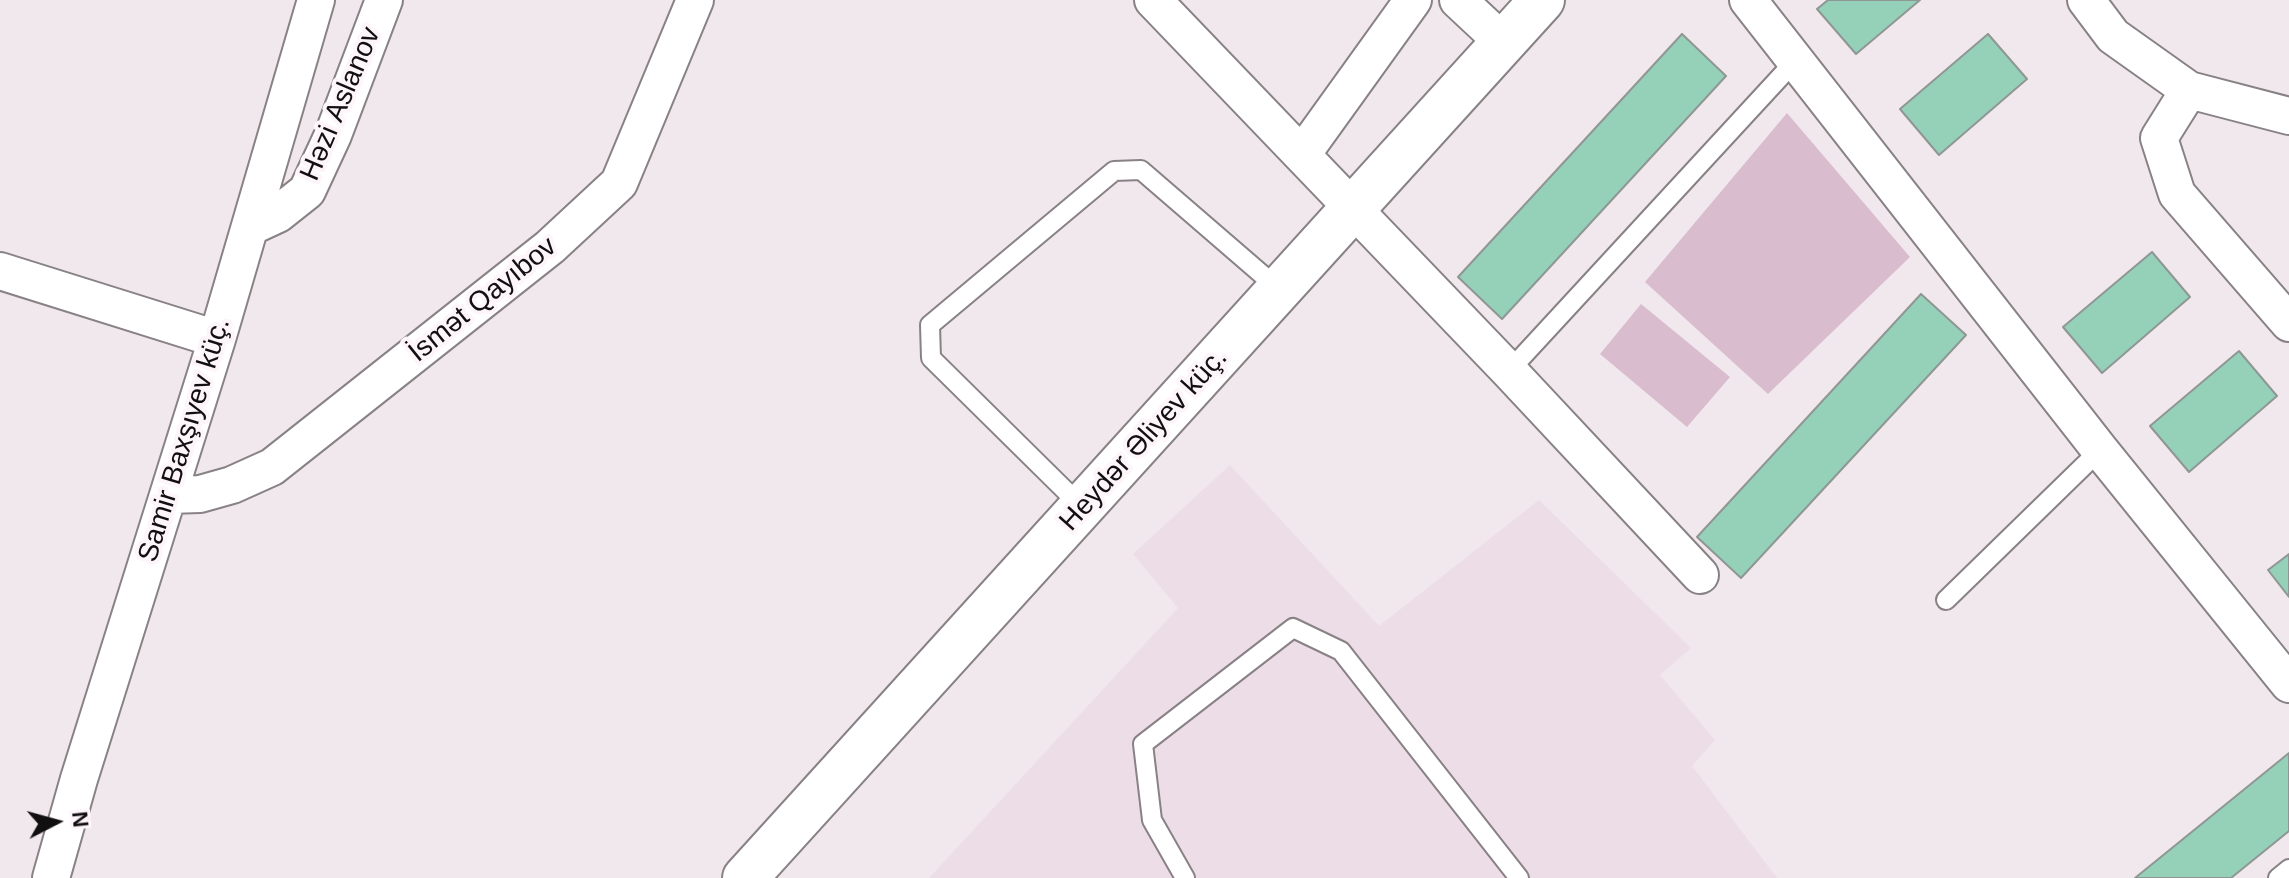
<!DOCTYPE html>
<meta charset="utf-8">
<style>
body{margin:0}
#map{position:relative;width:2289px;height:878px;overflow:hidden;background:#f0e8ec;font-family:Arial,sans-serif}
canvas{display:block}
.north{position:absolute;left:16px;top:782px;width:80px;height:80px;-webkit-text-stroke:6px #fdf5fa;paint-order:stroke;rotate:84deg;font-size:22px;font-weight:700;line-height:32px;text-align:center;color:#120f11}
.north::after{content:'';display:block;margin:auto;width:28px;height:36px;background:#120f11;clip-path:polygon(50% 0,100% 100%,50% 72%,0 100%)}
</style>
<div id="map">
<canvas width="2289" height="878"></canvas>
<div class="north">N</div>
</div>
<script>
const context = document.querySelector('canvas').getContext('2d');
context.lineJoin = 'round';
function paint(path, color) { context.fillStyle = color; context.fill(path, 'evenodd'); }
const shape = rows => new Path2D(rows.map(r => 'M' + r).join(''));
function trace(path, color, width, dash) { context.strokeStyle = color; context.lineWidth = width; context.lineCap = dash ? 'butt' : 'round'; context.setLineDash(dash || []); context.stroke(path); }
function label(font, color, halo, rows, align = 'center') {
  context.font = font + ' Arial,sans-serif'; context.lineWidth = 8; context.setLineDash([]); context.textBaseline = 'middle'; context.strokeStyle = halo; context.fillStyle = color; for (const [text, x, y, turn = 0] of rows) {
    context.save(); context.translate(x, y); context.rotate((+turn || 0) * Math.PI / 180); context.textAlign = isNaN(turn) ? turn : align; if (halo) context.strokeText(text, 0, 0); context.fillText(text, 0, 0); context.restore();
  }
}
paint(shape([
 [1230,465,1379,626,1539,500,1691,648,1660,675,1715,740,1692,766,1777,878,929,878,1178,608,1133,554]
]), '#eddde7');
paint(shape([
 [1787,113,1910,257,1768,394,1645,282],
 [1641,304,1730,377,1687,427,1600,354]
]), '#dabccf');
const building = shape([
 [1828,0,1920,0,1856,54,1817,9,1828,0],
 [1682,34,1726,76,1502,319,1458,277,1682,34],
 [1988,34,2027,79,1939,155,1900,109,1988,34],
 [2152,252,2190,297,2102,373,2063,327,2152,252],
 [1921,294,1966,335,1741,578,1697,537,1921,294],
 [2239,351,2277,396,2189,472,2150,426,2239,351],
 [2289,554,2289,597,2268,570,2289,554],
 [2289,753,2289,831,2231,878,2135,878,2289,753]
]);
paint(building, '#95d1b9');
trace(building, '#8f9794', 2);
const service = shape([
 [1509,371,1795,61],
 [1082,507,931,358,930,325,1114,171,1141,170,1280,290],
 [1946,600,2100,450],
 [1185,878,1152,820,1143,744,1293,628,1341,651,1519,878],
 [2278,878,2289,869]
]);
const minor = shape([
 [1153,0,1509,371,1700,575],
 [1458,0,1504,43],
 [1748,0,2100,450,2289,684],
 [2086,0,2113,36,2189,90,2289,116],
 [2189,90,2159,138,2177,194,2289,323],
 [1303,153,1413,0],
 [250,227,278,214,307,191,333,135,384,0],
 [0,271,217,339],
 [169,495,200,494,232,485,272,467,550,247,619,183,695,0],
 [51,878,79,779,217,339,316,0]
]);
const primary = shape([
 [745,878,1542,0]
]);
trace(service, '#888185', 22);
trace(minor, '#888185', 40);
trace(primary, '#888185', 48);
trace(service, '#fff', 18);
trace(minor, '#fff', 36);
trace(primary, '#fff', 44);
label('28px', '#120f11', '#fdf5fa', [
 ["Həzi Aslanov",341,104,-67],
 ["İsmət Qayıbov",483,300,-39],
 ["Samir Baxşıyev küç.",185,440,-73],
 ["Heydər Əliyev küç.",1144,440,-48]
]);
</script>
